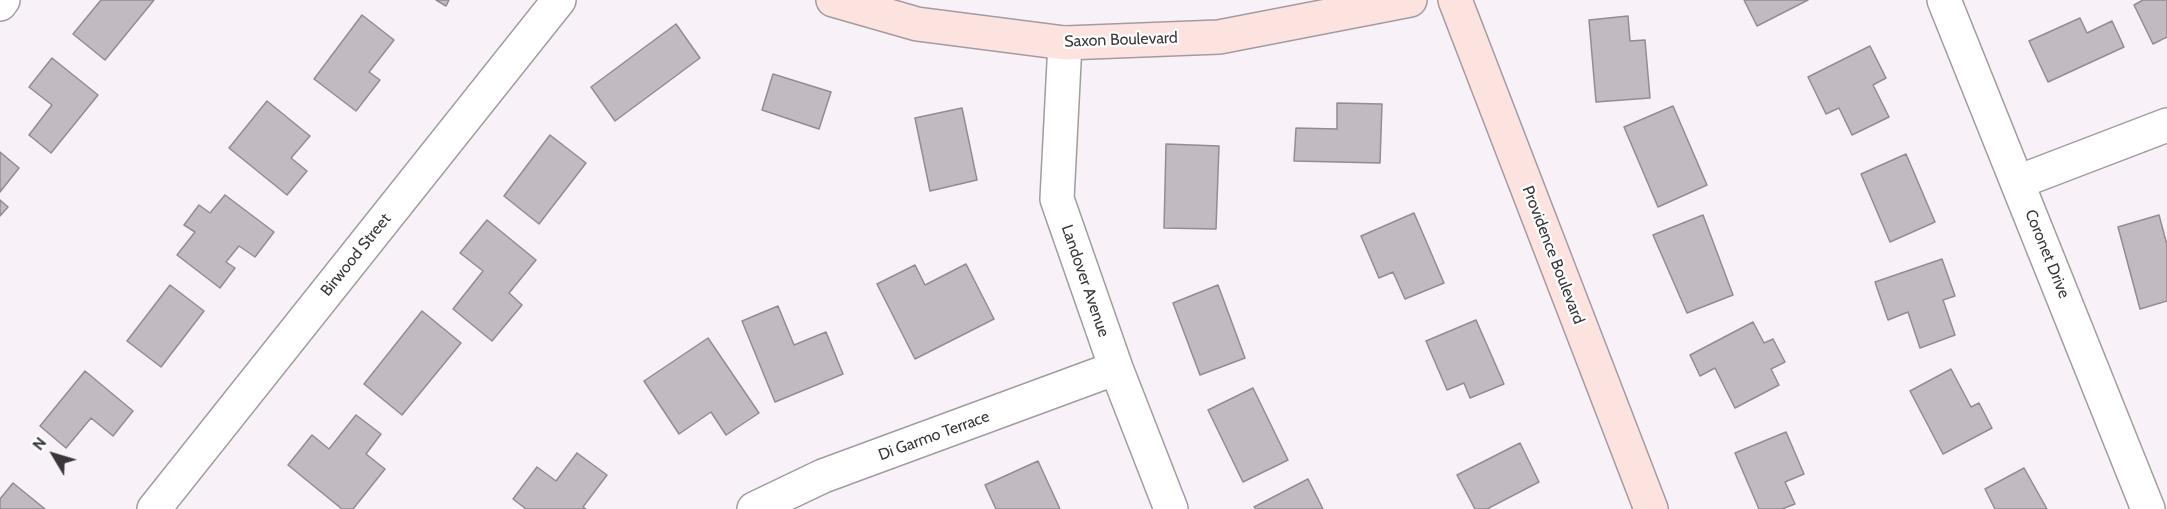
<!DOCTYPE html>
<style>
body{margin:0}
#map{position:relative;width:2167px;height:509px;overflow:hidden;background:#f9f1f8;font-family:Cabin,sans-serif}
canvas{display:block}
.north{position:absolute;left:24px;top:425px;width:60px;height:60px;-webkit-text-stroke:4px #fff;paint-order:stroke;rotate:308deg;font-size:16px;font-weight:700;line-height:24px;text-align:center;color:#3a373a}
.north::after{content:'';display:block;margin:auto;width:21px;height:27px;background:#3a373a;clip-path:polygon(50% 0,100% 100%,50% 72%,0 100%)}
</style>
<div id="map">
<canvas width="2167" height="509"></canvas>
<div class="north">N</div>
</div>
<script>
const context = document.querySelector('canvas').getContext('2d');
context.lineJoin = 'round';
function paint(path, color) { context.fillStyle = color; context.fill(path, 'evenodd'); }
const shape = rows => new Path2D(rows.map(r => 'M' + r).join(''));
function trace(path, color, width, dash) { context.strokeStyle = color; context.lineWidth = width; context.lineCap = dash ? 'butt' : 'round'; context.setLineDash(dash || []); context.stroke(path); }
function label(font, color, halo, rows, align = 'center') {
  context.font = font + ' Cabin,sans-serif'; context.lineWidth = 4.5; context.setLineDash([]); context.textBaseline = 'middle'; context.strokeStyle = halo; context.fillStyle = color; for (const [text, x, y, turn = 0] of rows) {
    context.save(); context.translate(x, y); context.rotate((+turn || 0) * Math.PI / 180); context.textAlign = isNaN(turn) ? turn : align; if (halo) context.strokeText(text, 0, 0); context.fillText(text, 0, 0); context.restore();
  }
}
const building = shape([
 [101,0,154,0,105,60,73,34,101,0],
 [436,0,449,0,446,6,436,0],
 [1744,0,1808,0,1757,26,1744,0],
 [2143,0,2167,0,2167,37,2153,44,2134,5,2143,0],
 [362,15,394,40,369,72,380,80,356,111,314,79,362,15],
 [1628,16,1630,41,1645,40,1650,98,1596,102,1589,20,1628,16],
 [2080,18,2087,33,2112,21,2124,47,2048,82,2029,41,2080,18],
 [676,24,700,58,615,121,591,87,676,24],
 [1870,46,1886,78,1873,85,1889,117,1852,135,1839,108,1826,114,1808,77,1870,46],
 [52,58,98,95,51,153,29,135,52,105,29,87,52,58],
 [773,74,831,92,819,129,762,110,773,74],
 [267,101,310,136,291,158,307,171,287,195,229,148,267,101],
 [1337,103,1382,104,1380,163,1294,161,1296,128,1337,129,1337,103],
 [1673,106,1707,185,1658,207,1624,127,1673,106],
 [962,108,977,180,930,191,915,118,962,108],
 [550,135,586,163,539,224,504,196,550,135],
 [1166,144,1219,146,1216,229,1164,228,1166,144],
 [0,152,19,168,0,192,0,152],
 [1906,154,1935,222,1890,242,1861,174,1906,154],
 [225,195,274,232,255,257,239,246,226,262,235,268,220,288,177,255,195,232,184,225,199,205,210,213,225,195],
 [0,200,8,207,0,216,0,200],
 [1414,213,1444,283,1405,299,1393,272,1379,278,1361,236,1414,213],
 [1703,215,1733,295,1687,313,1653,235,1703,215],
 [2159,215,2167,245,2167,301,2140,309,2118,227,2159,215],
 [487,220,536,260,509,293,522,305,492,341,453,309,483,271,460,253,487,220],
 [1942,259,1955,296,1943,300,1955,335,1920,348,1908,312,1888,320,1875,282,1942,259],
 [966,264,994,319,915,359,877,284,915,265,925,285,966,264],
 [170,285,204,311,161,367,127,341,170,285],
 [1218,285,1245,358,1200,375,1173,303,1218,285],
 [778,306,794,345,826,332,843,374,775,402,742,321,778,306],
 [422,311,461,343,402,415,364,384,422,311],
 [1476,320,1504,384,1470,398,1464,383,1447,390,1426,341,1476,320],
 [1753,322,1764,343,1773,339,1785,362,1771,369,1779,385,1735,408,1715,368,1700,376,1690,355,1753,322],
 [708,338,759,413,726,435,711,412,679,434,644,381,708,338],
 [1951,369,1971,407,1979,403,1992,428,1943,454,1910,391,1951,369],
 [85,371,133,411,113,436,91,418,66,448,40,426,85,371],
 [1253,388,1288,460,1243,482,1208,410,1253,388],
 [356,415,381,434,366,454,385,469,353,509,342,509,288,465,312,435,329,449,356,415],
 [1786,432,1804,474,1785,482,1795,504,1782,509,1759,509,1735,453,1786,432],
 [1520,443,1539,482,1487,509,1475,509,1457,475,1520,443],
 [577,453,607,475,583,507,586,509,526,509,513,499,537,467,556,481,577,453],
 [1038,461,1060,509,996,509,985,485,1038,461],
 [2024,468,2047,509,1995,509,1985,489,2024,468],
 [1308,479,1323,509,1256,509,1254,507,1308,479],
 [13,483,45,509,0,509,0,499,13,483]
]);
paint(building, '#c1bac1');
trace(building, '#938c92', 1.5);
const minor = shape([
 [1944,0,2148,509],
 [0,4,3,0],
 [1065,43,1057,199,1116,368,1171,509],
 [2018,182,2167,125],
 [154,509,559,0],
 [754,509,823,476,1116,368]
]);
const secondary = shape([
 [833,0,917,24,1065,43,1219,37,1410,0],
 [1455,0,1651,509]
]);
trace(minor, '#a29ba2', 36);
trace(secondary, '#a29ba2', 36);
trace(minor, '#fff', 33);
trace(secondary, '#fde3e0', 33);
label('16px', '#3a373a', '#fff', [
 ["Saxon Boulevard",1121,40,-2],
 ["Coronet Drive",2047,254,68],
 ["Birwood Street",356,255,-51],
 ["Providence Boulevard",1553,255,69],
 ["Landover Avenue",1085,281,71],
 ["Di Garmo Terrace",934,436,-20]
]);
</script>
